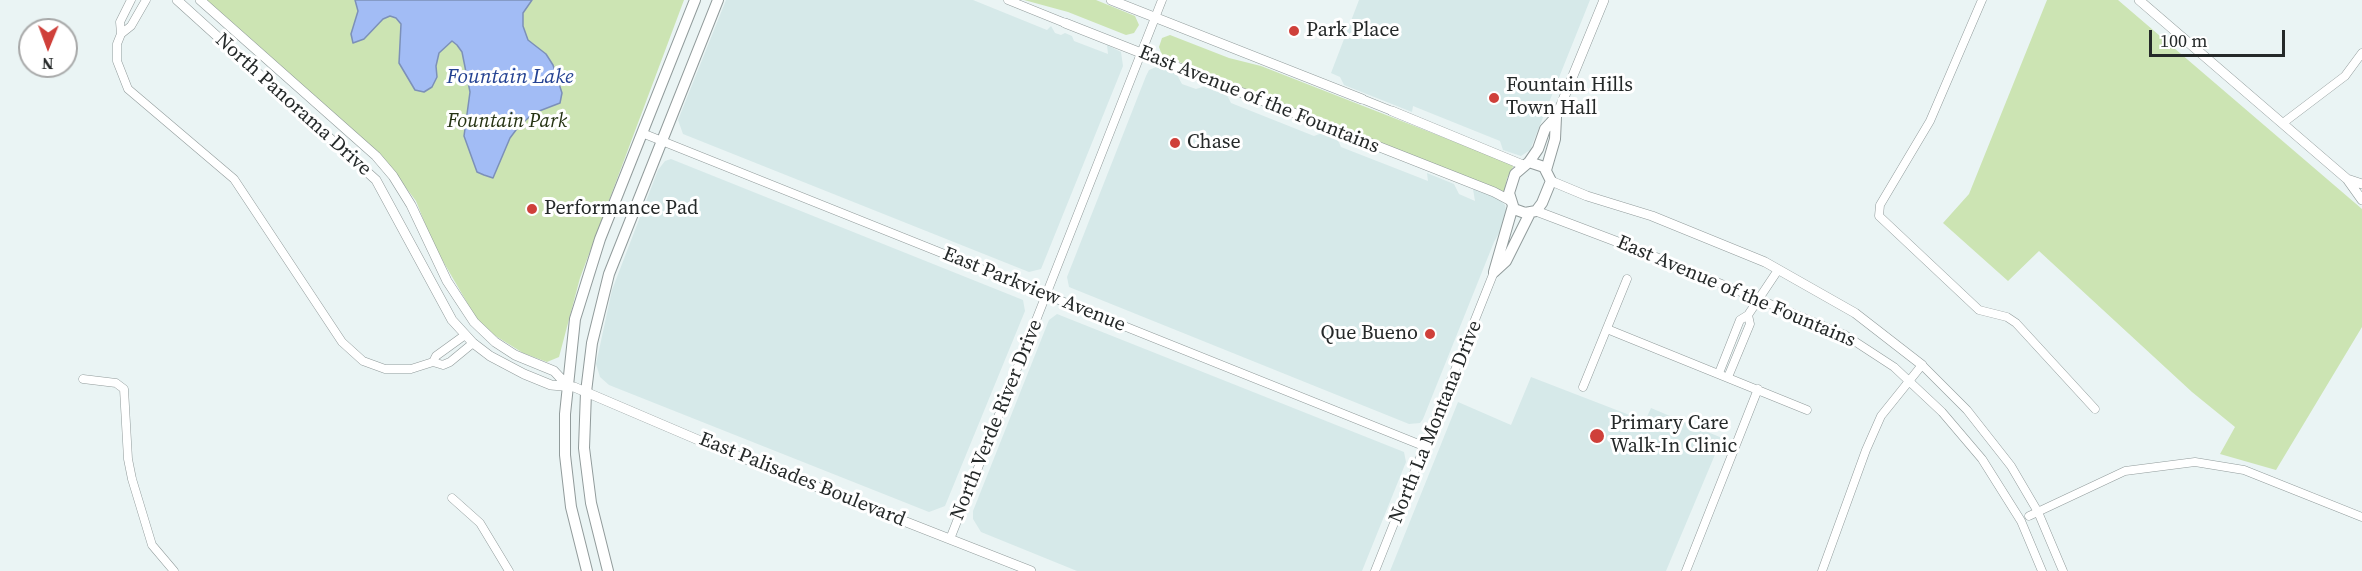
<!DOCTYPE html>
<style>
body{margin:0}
#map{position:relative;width:2362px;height:571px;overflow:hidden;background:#eaf4f4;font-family:"Source Serif 4",serif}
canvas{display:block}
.north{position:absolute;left:18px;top:18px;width:60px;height:60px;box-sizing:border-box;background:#fff;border:2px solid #a8a9a9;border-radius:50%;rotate:181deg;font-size:16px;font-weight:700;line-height:24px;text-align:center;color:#252929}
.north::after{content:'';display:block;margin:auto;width:21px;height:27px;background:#cf403a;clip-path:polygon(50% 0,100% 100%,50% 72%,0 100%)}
.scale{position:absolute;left:2149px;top:30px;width:136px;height:27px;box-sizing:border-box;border:3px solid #252929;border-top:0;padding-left:8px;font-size:18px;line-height:21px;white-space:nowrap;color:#252929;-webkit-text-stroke:4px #fff;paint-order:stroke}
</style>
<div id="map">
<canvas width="2362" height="571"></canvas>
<div class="north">N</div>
<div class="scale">100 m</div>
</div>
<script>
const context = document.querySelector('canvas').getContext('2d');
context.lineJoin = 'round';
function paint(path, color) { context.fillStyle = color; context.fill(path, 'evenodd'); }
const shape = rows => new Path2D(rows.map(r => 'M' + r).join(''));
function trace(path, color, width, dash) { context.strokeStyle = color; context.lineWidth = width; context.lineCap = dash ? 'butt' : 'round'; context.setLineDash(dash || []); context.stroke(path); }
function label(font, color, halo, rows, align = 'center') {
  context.font = font + ' "Source Serif 4",serif'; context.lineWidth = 6; context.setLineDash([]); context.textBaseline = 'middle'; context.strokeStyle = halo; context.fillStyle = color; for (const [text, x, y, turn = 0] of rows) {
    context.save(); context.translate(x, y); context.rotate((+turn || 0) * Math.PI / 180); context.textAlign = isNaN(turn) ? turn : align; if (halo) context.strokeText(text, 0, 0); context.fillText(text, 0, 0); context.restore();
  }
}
paint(shape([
 [726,0,973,0,1047,30,1051,26,1055,33,1061,35,1065,33,1072,36,1074,41,1108,54,1107,45,1121,52,1123,66,1041,269,1029,272,683,134,678,120],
 [1359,0,1590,0,1530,150,1521,156,1503,150,1500,141,1413,106,1412,112,1344,85,1340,77,1331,73],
 [1156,67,1176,73,1182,84,1196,89,1206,86,1227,95,1231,103,1314,136,1322,133,1337,138,1341,147,1428,181,1427,173,1454,184,1459,194,1475,201,1473,189,1499,199,1505,205,1507,215,1503,226,1494,242,1423,419,1420,423,1409,424,1069,287,1067,277,1146,76,1149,70],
 [671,159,1023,300,1025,311,945,506,929,512,609,385,600,377,596,364,612,290,658,170,665,161],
 [1057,314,1404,452,1406,462,1362,571,1077,571,981,532,973,519,973,511,1049,320],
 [1531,377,1645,421,1651,408,1722,438,1666,571,1390,571,1458,402,1511,425]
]), '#d6e9e9');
paint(shape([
 [206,0,684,0,580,278,559,357,547,362,523,353,494,335,476,318,433,244,416,201,385,160],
 [1024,0,1096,0,1135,16,1139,25,1134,33,1126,35,1068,12],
 [2047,0,2118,0,2362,209,2362,327,2276,470,2220,454,2235,427,2192,392,2039,251,2008,281,1943,223,1969,194],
 [1170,35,1229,58,1261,66,1514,165,1507,178,1504,194,1162,55,1159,47,1162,38]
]), '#cce4b3');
const water = shape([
 [355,0,532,0,523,13,523,26,528,40,546,54,553,65,562,93,560,103,534,113,519,126,510,138,493,178,484,175,477,172,464,136,470,92,462,52,457,45,452,41,439,53,436,66,437,77,432,87,424,92,415,90,399,63,401,24,396,18,390,16,383,19,364,39,353,43,351,34,358,11,355,0]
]);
paint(water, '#a2bcf5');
trace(water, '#7c90b8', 1.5);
const minor = shape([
 [131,0,120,22,121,34,131,26,146,0],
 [1008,0,1065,23],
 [1982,0,1930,121,1880,205,1879,216,1979,310,2007,317,2016,323,2095,409],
 [121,34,117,44,117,61,128,89,234,179,342,342,363,361,385,369,411,369,433,362],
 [1362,99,1392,111],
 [2283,123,2345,76,2362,53],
 [642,133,1426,447],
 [1639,250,1845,335,1894,367,1942,412,1982,459,2021,521,2042,571],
 [1607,329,1807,410],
 [465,335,436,356,433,362,443,365,450,362,473,343],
 [1719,373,1740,320,1748,315,1778,270],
 [1728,377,1750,324,1748,315],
 [83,379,116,383,124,389,128,459,132,479,152,545,174,571],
 [1583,387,1627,279],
 [452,498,480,523,509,571],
 [2029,516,2125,471,2195,462,2244,470,2362,517],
 [950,539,1162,0],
 [1375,571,1494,272],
 [1686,571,1758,389],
 [1822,571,1866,450,1881,416,1922,365,1967,410,2011,466,2038,512,2063,571]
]);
const tertiary = shape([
 [177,0,376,180,452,320,473,343,490,356,524,374,551,385,574,387,710,445,1031,571],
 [200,0,376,156,393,176,411,205,447,281,474,322,495,342,515,355,554,371,567,385],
 [1111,0,1362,99],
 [2139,0,2347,179,2362,200],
 [1065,23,1494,192,1509,200],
 [1392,111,1523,165],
 [1556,117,1604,0],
 [2347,179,2362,184],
 [1551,181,1587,196,1652,216,1765,262,1855,313,1922,365],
 [1536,211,1639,250]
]);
const secondary = shape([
 [1529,162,1544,167,1551,181,1542,203,1536,211,1525,213,1514,209,1509,193,1515,174,1529,162],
 [1529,162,1538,149,1545,129,1556,117],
 [1546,170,1555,139,1556,117],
 [1494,272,1506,261,1530,213],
 [1494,272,1513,206],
 [587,571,571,507,565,455,565,414,575,319,600,239,695,0],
 [608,571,591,503,584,448,586,392,592,343,609,274,718,0]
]);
trace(minor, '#919b9b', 9);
trace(tertiary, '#919b9b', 10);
trace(secondary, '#919b9b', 12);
trace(minor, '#fff', 8);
trace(tertiary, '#fff', 9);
trace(secondary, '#fff', 10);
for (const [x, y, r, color] of [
 [1294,31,6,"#cf403a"],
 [1494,98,6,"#cf403a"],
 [1175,143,6,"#cf403a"],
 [532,209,6,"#cf403a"],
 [1430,334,6,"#cf403a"],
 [1597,436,8,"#cf403a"]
]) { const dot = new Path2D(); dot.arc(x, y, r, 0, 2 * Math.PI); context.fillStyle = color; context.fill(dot); trace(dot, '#fff', 2); }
label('20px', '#252929', '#fff', [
 ["Park Place",1306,31],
 ["Fountain Hills",1506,86],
 ["Town Hall",1506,109],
 ["Chase",1187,143],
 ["Performance Pad",544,209],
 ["Que Bueno",1418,334,"right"],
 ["Primary Care",1610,424],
 ["Walk-In Clinic",1610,447]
], 'left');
label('20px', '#252929', '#fff', [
 ["East Avenue of the Fountains",1259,100,22],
 ["North Panorama Drive",293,105,42],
 ["East Parkview Avenue",1034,290,22],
 ["East Avenue of the Fountains",1736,292,23],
 ["North Verde River Drive",997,420,-68],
 ["North La Montana Drive",1436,422,-68],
 ["East Palisades Boulevard",802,480,22]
]);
label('italic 20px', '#243212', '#fff', [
 ["Fountain Park",507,122]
]);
label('italic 21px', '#244292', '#fff', [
 ["Fountain Lake",510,78]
]);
</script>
